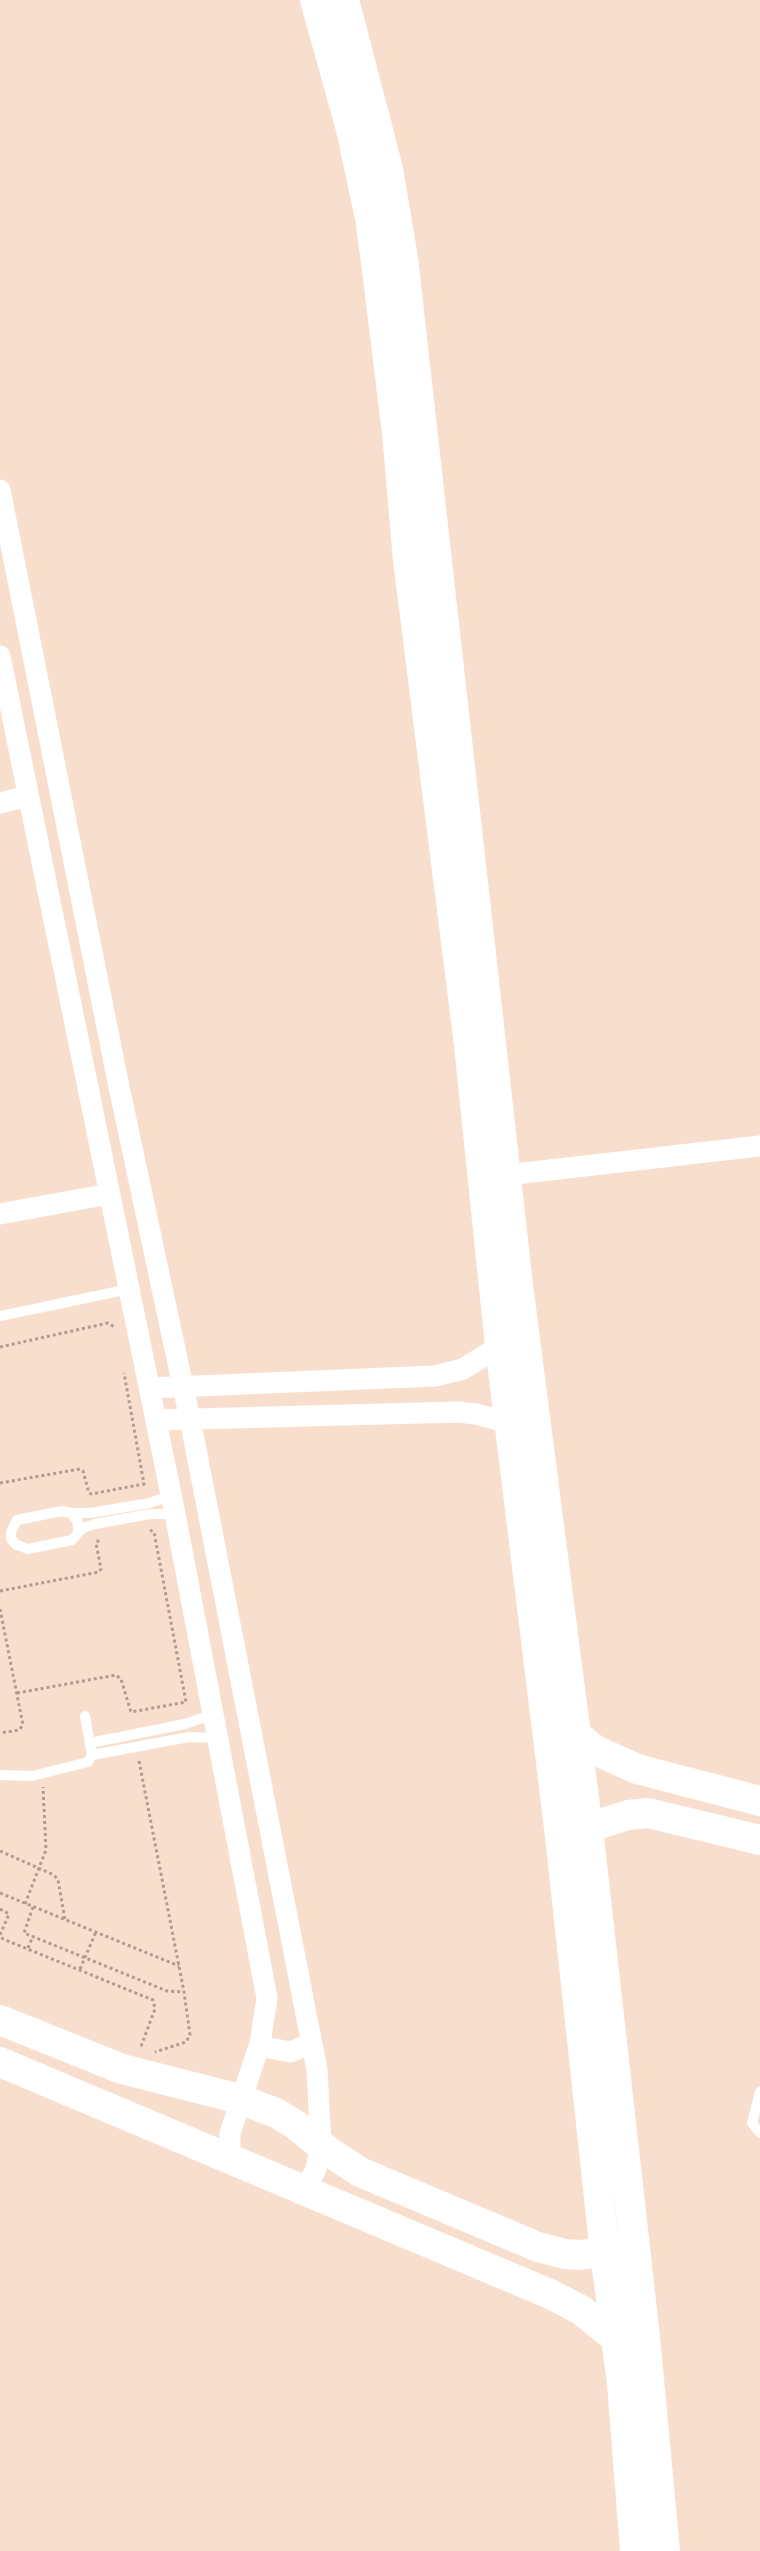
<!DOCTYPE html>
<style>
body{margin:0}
canvas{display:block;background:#f8dfcd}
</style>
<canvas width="760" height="2551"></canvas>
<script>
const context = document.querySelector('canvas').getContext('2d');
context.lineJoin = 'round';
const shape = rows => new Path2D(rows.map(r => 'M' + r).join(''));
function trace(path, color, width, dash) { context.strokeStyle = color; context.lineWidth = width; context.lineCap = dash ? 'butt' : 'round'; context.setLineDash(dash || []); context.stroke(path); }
trace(shape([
 [0,1347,108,1323,116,1328],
 [0,1483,80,1469,83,1471,89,1493,91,1494,144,1484,124,1373],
 [0,1591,99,1572,101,1569,96,1543,99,1540],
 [0,1609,23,1725,19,1730,0,1733],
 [17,1693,116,1675,121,1679,131,1712,186,1702,154,1532,150,1530],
 [139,1761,184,1992,190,2035,186,2042,155,2052],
 [0,1851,54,1875,58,1880,65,1920],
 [0,1893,179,1966],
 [25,1904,46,1850,43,1787],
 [33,1907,24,1933,167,1991,184,1992],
 [0,1909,9,1914,0,1935,3,1939,153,2000,155,2009,140,2049],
 [28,1948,33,1936],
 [80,1969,96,1932]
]), '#af9c8e', 3, [3, 3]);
trace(shape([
 [0,1316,129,1289],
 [62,1511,71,1513,78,1522,78,1533,72,1540,28,1549,15,1544,11,1538,11,1532,17,1520,62,1511],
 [71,1513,90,1513,150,1503,171,1495],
 [78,1533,83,1528,95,1524,150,1514,175,1514],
 [90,1743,185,1724,214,1714],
 [92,1755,189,1737,218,1738],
 [0,1775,32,1776,88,1762,92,1755,85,1716],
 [760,2092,752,2123,760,2133]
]), '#fff', 10);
trace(shape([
 [0,490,119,1087,190,1419,317,2070,321,2145,316,2169,304,2191],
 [0,656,175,1514,267,1998,260,2043,230,2133,230,2158],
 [0,803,28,796],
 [506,1175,760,1146],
 [0,1214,109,1194],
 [149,1388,435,1376,463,1369,500,1346],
 [156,1420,458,1412,476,1414,510,1423],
 [260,2043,269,2048,291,2052,311,2043]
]), '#fff', 21);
trace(shape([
 [315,0,351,129,370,218,376,262,397,433,408,560,469,1045,500,1346,560,1836,605,2253,622,2383,635,2551],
 [344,0,388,169,403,258,518,1285,588,1829,645,2337,665,2551],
 [567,1727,595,1750,637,1769,760,1801],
 [568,1834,628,1815,648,1813,760,1840],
 [0,2020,122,2069,240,2099,276,2113,296,2125,328,2151,360,2172,538,2247,565,2254,579,2255,625,2249],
 [0,2062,550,2294,581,2310,608,2332,627,2339]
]), '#fff', 30);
</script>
